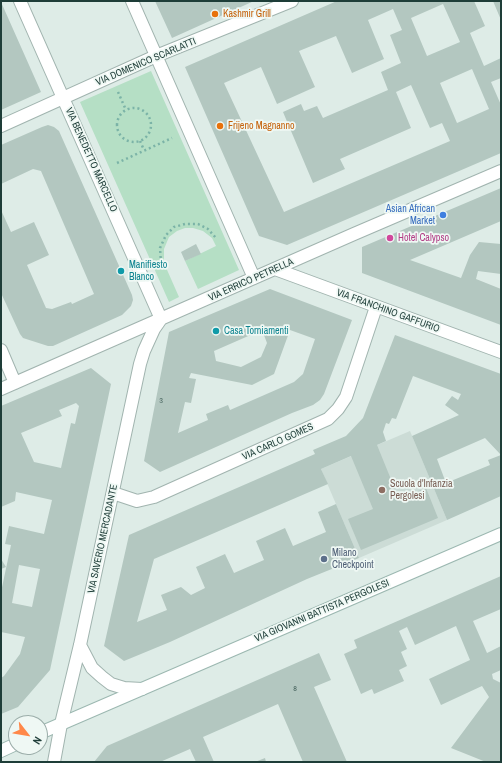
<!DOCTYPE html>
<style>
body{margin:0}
#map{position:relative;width:502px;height:763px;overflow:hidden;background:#deece7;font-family:"Archivo Narrow",sans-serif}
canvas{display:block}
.frame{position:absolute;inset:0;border:2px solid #1e3d38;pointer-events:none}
.north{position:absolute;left:8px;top:715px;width:40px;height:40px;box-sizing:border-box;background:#eff8f4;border:1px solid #9bada9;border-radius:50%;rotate:121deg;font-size:11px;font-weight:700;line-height:16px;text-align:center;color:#1e3d38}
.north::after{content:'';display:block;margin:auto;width:14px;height:18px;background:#ff8849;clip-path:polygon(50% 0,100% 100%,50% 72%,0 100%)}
</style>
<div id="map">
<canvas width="502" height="763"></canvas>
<div class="frame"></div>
<div class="north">N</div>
</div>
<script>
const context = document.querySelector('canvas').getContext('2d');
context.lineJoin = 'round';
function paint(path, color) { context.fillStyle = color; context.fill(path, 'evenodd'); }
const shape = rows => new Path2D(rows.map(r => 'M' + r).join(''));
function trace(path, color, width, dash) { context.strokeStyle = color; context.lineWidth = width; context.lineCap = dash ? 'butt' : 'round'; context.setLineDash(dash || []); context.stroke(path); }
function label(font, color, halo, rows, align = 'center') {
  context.font = font + ' "Archivo Narrow",sans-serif'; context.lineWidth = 3.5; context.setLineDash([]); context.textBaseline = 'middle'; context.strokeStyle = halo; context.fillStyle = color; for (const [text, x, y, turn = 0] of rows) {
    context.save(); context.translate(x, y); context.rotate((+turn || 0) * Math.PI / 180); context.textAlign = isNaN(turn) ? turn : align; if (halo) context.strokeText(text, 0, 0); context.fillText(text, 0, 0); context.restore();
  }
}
paint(shape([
 [410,431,447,520,359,558,321,469]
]), '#ccdcd6');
paint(shape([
 [151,71,239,270,198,289,185,261,216,246,212,238,203,231,193,228,185,228,177,231,169,237,164,249,164,263,179,297,169,302,80,102]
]), '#b5dfc5');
paint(shape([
 [155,1,254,1,172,38],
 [337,1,474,1,485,26,470,33,484,66,501,58,501,78,491,82,501,105,501,153,287,245,259,236,185,67],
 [443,4,460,42,427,56,411,18],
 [393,9,402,30,390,35,401,63,381,72,388,90,323,118,317,106,304,111,301,104,283,112,313,183,345,169,340,159,411,128,396,92,411,85,430,128,442,123,450,141,284,212,224,83,261,67,277,104,315,87,299,51,336,36,352,73,384,59,368,20],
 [472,69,489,109,457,123,440,83],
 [493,1,501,1,501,20],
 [1,2,41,92,1,110],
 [48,125,54,127,59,131,132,295,133,300,131,306,122,315,53,346,48,346,23,338,20,334,1,293,1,210,11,232,34,222,49,255,27,265,46,308,52,309,71,302,72,304,94,294,41,171,33,169,1,184,1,145,42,127],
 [501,188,501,221,410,260,461,278,470,255,479,242,501,244,501,274,478,271,476,279,501,289,501,325,362,273,362,247],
 [196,244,201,254,185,261,181,252],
 [270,289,352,320,324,394,320,400,313,405,292,413,160,472,144,461,169,332],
 [262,330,267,343,261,357,241,367,216,361,214,351],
 [290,330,315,339,303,374,294,382,230,410,228,405,206,414,208,420,178,433,185,402,191,403,196,379,189,378,191,373,252,385,274,374],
 [395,335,501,374,501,455,485,438,437,459,446,483,490,465,488,460,501,455,501,496,447,520,412,436,459,415,445,405,452,396,458,400,461,394,413,376,396,419,392,418,389,424,386,423,383,432,386,441,377,445,399,499,426,488,438,518,361,550,348,519,373,509,351,456,321,469,328,484,154,559,137,622,167,610,161,595,181,587,191,595,205,588,196,567,225,554,234,573,264,560,256,541,285,528,293,546,326,532,318,512,336,504,359,558,307,579,170,642,124,661,104,646,129,535,315,454,313,450,346,436,363,418],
 [91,368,111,384,50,670,18,707,1,714,1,678,4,676,20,654,25,637,1,632,1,592,11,545,5,544,9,526,44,534,52,500,16,492,15,501,1,507,1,476,2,476,1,473,1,406],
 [76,403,79,406,75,424,71,423,61,468,34,462,21,433,62,416,59,410],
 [19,565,40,569,32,607,12,603],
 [1,559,6,567,1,569],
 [501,576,501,609,473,621,487,653,501,646,501,670,492,674,493,679,501,683,501,762,486,762,451,748,489,697,482,686,441,705,429,679,470,660,456,626,415,645,407,627,399,631,407,649,401,652,407,666,399,670,404,681,374,694,372,689,361,694,344,654,357,648,354,640],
 [319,653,331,680,314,687,347,762,303,762,278,704,203,737,214,762,196,762,190,749,160,762,94,762,107,746],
 [265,758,266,762,255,762]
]), '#b3c7c0');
const street = shape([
 [20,1,161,319],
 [132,1,254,278],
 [1,126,156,56,292,1],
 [275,269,501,352],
 [1,350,15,383],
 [1,389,354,234,501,171],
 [113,493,137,501,154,497,328,419,338,409,346,397,376,307],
 [80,645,92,668,102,677,111,684,124,688,142,689],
 [54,762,61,724,80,645,140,364,144,351,154,329,161,319]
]);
const secondary = shape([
 [40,733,501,534],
 [1,751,16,744]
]);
trace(street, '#a1b4af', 14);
trace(secondary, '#9cb8b1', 14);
trace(shape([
 [118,92,126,110],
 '117 125a17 17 0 1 1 34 0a17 17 0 1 1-34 0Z',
 [140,141,144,150],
 [117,163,172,138],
 [161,263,160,248,166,235,174,227,185,224,198,224,208,229,216,238]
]), '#7bb3a7', 2.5, [2, 3]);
trace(street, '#fff', 12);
trace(secondary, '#fff', 12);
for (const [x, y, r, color] of [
 [215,14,4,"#e8710a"],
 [220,126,4,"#e8710a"],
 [443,215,4,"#3f7fe0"],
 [390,238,4,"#d1479c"],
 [121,271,4,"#0f9aa8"],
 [216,331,4,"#0f9aa8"],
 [382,490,4,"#8d6e63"],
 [324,559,4,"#5c6f8a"]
]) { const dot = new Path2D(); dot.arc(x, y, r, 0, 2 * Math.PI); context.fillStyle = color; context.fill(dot); trace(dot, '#eff8f4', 1.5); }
label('8px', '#43605a', null, [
 ["3",161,401],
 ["8",295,689]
]);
label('10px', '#c56008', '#eff8f4', [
 ["Kashmir Grill",223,14],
 ["Frijeno Magnanno",228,126]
], 'left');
label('10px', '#1e3d38', '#eff8f4', [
 ["VIA DOMENICO SCARLATTI",146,62,-23],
 ["VIA BENEDETTO MARCELLO",91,160,66],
 ["VIA ERRICO PETRELLA",251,280,-24],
 ["VIA FRANCHINO GAFFURIO",388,311,20],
 ["VIA CARLO GOMES",278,442,-24],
 ["VIA SAVERIO MERCADANTE",103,539,-78],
 ["VIA GIOVANNI BATTISTA PERGOLESI",322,611,-23]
]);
label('10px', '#366cbe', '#eff8f4', [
 ["Asian African",435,209],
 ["Market",435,221]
], 'right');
label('10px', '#b23c85', '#eff8f4', [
 ["Hotel Calypso",398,238]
], 'left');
label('10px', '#0d838f', '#eff8f4', [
 ["Manifiesto",129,265],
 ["Blanco",129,277],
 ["Casa Torniamenti",224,331]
], 'left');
label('10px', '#785e54', '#eff8f4', [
 ["Scuola d'Infanzia",390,484],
 ["Pergolesi",390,496]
], 'left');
label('10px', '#4e5e75', '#eff8f4', [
 ["Milano",332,553],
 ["Checkpoint",332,565]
], 'left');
</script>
